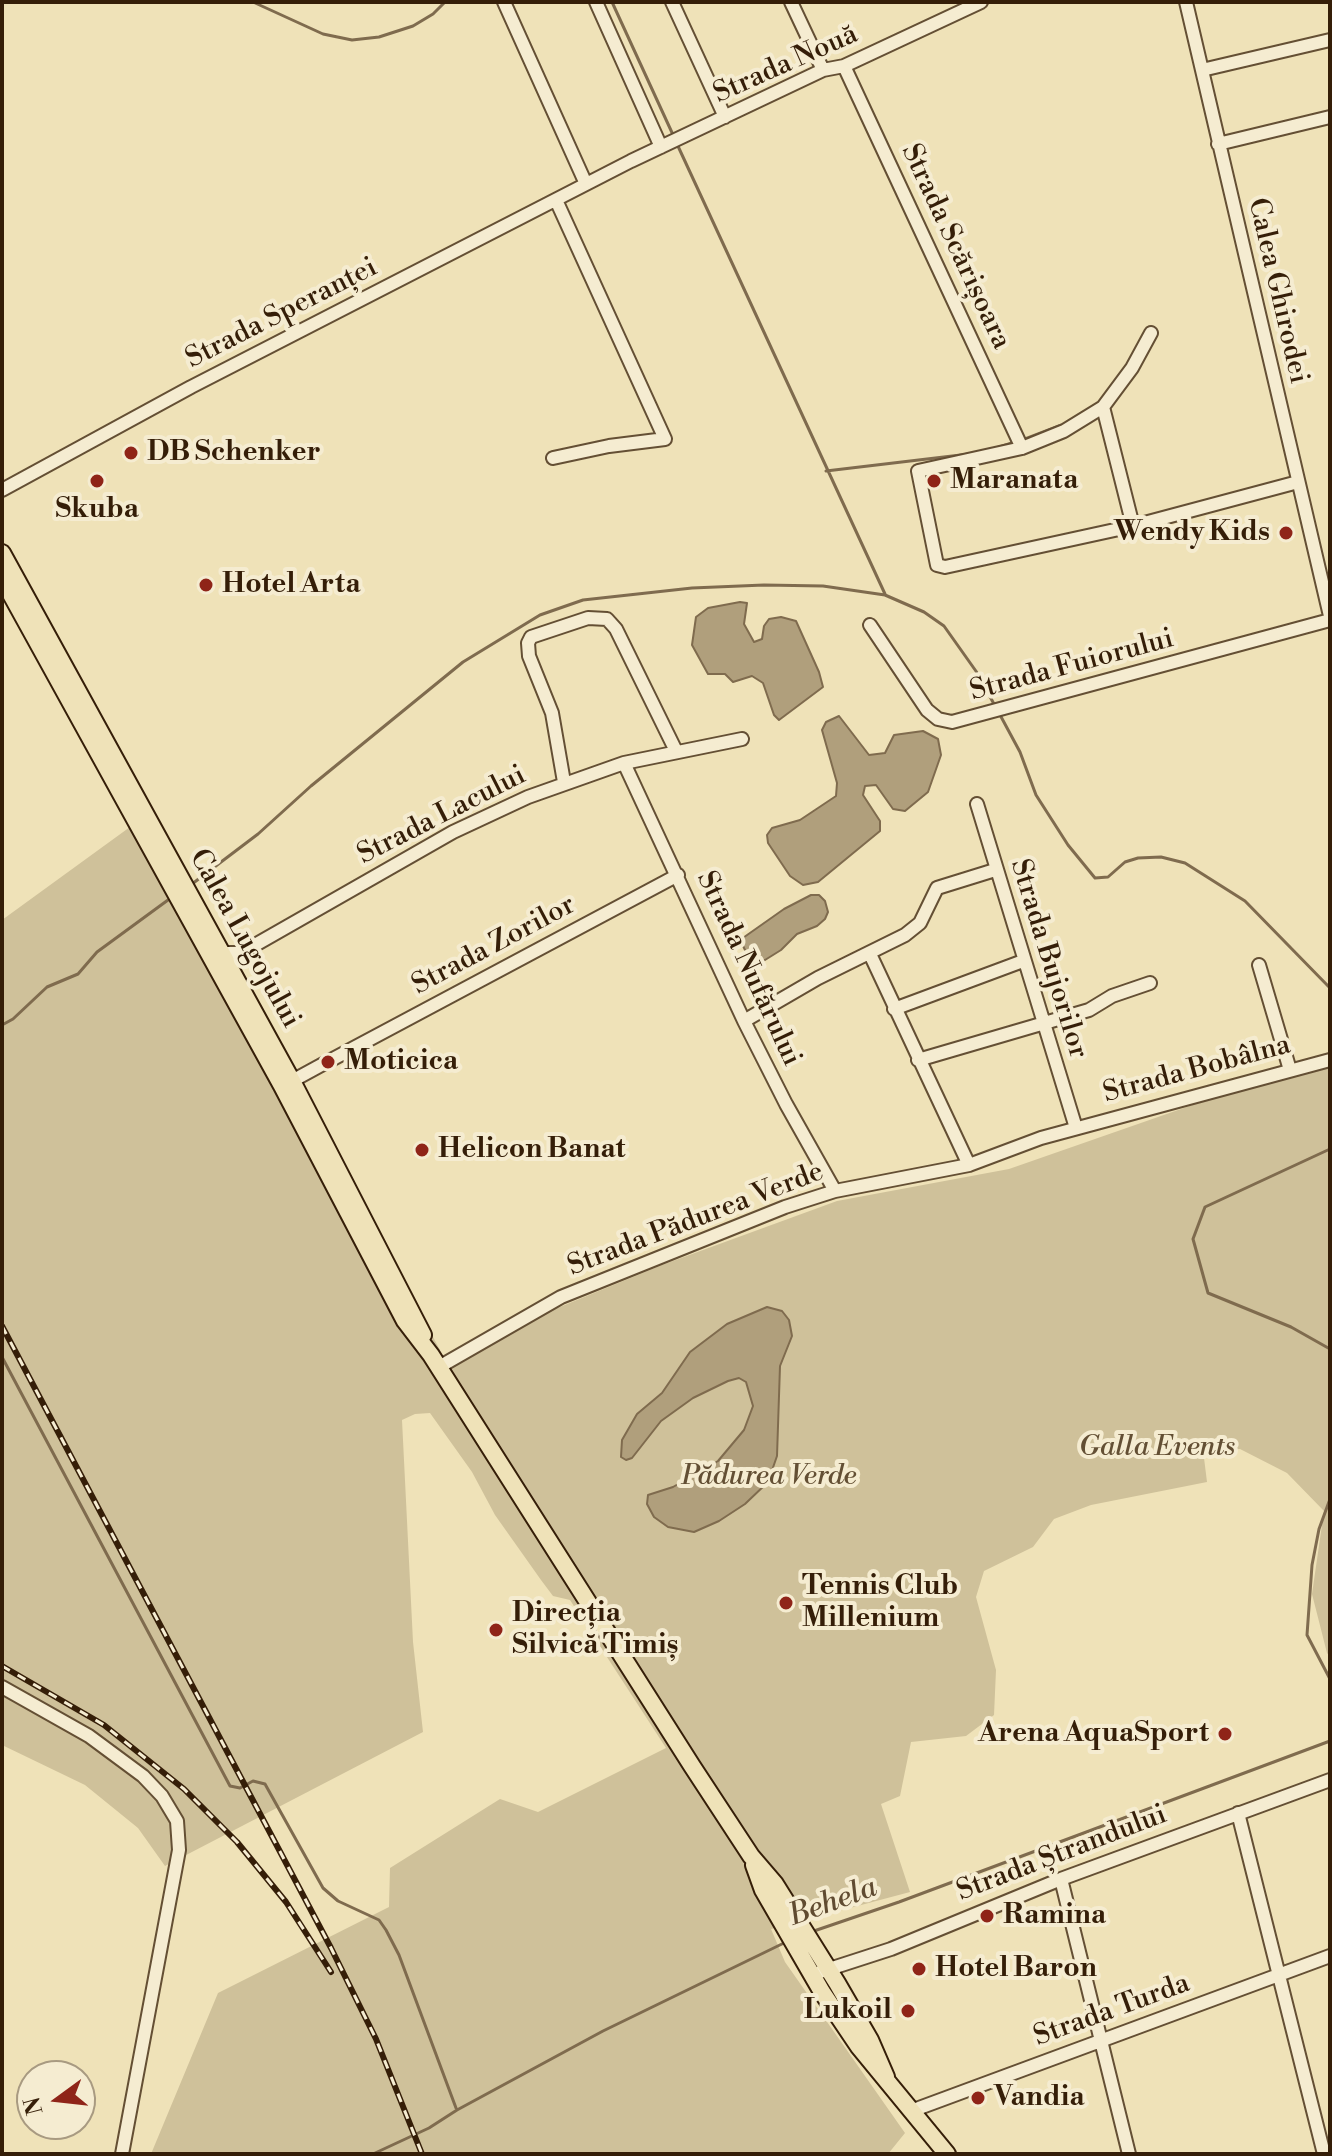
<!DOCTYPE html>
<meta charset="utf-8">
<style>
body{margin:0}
#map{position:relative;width:1332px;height:2156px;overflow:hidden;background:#efe2b8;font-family:"Libre Bodoni",serif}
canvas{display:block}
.frame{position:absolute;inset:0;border:4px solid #351e08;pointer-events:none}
.north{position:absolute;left:16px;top:2060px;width:80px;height:80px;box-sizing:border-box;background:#f5ecd1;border:2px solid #a89a81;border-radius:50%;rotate:255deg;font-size:22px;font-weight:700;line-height:32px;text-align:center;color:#351e08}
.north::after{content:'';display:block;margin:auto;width:28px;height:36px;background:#8f2418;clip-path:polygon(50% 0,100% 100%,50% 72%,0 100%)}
</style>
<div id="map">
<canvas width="1332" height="2156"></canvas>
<div class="frame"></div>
<div class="north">N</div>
</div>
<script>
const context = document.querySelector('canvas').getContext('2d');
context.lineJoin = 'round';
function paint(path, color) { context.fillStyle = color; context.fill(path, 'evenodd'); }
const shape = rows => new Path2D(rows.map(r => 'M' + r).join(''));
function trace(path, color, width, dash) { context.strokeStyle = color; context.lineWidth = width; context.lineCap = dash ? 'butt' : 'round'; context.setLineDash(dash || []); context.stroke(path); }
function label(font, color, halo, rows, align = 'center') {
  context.font = font + ' "Libre Bodoni",serif'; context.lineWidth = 8; context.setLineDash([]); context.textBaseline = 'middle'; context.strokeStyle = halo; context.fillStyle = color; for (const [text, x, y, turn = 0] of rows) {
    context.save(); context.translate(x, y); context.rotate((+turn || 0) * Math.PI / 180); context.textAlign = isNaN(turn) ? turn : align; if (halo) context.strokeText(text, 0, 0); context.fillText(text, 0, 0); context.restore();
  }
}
paint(shape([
 [141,819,188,880,448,1365,538,1316,662,1265,837,1201,1009,1169,1330,1057,1330,1657,1327,1653,1312,1594,1324,1511,1287,1473,1240,1449,1203,1450,1207,1482,1091,1505,1054,1519,1033,1547,984,1571,976,1597,996,1670,994,1715,966,1736,911,1742,900,1796,881,1804,910,1892,771,1929,785,1962,905,2133,888,2154,151,2154,218,1993,389,1907,390,1868,500,1799,538,1812,666,1748,570,1600,553,1596,541,1580,495,1515,472,1472,430,1413,415,1414,402,1420,413,1642,423,1732,165,1866,138,1828,85,1785,2,1745,2,920]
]), '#cfc19a');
const water = shape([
 [740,602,747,603,744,624,754,642,762,639,764,626,769,619,781,617,796,621,819,672,823,687,779,720,774,715,763,683,752,676,733,682,725,674,708,674,692,645,696,617,708,608,740,602],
 [839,716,869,755,885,753,894,735,923,731,938,739,941,755,928,792,905,811,893,809,876,785,865,786,863,795,880,821,880,831,818,882,803,885,790,876,768,843,767,835,772,828,800,820,836,796,837,783,822,730,826,722,839,716],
 [811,895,819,895,825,901,828,912,825,919,817,926,797,934,781,950,765,960,756,962,749,958,740,940,784,909,811,895],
 [767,1307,782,1311,789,1320,792,1336,780,1366,777,1456,768,1482,745,1504,719,1521,694,1532,668,1527,654,1517,647,1504,648,1495,673,1487,718,1461,744,1430,753,1406,746,1382,739,1378,728,1381,693,1398,661,1421,632,1458,626,1460,621,1457,622,1440,637,1414,662,1393,690,1352,727,1324,767,1307]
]);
paint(water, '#b09f7c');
trace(water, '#7f6b4e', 2);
trace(shape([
 [253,2,323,34,352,40,379,37,413,26,433,14,445,2],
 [612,2,674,137],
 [677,144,885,594],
 [1025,439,1059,426],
 [996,448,1015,442],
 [826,471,969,454],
 [999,713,1020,752,1036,795,1068,845,1095,878,1108,877,1125,862,1138,858,1161,857,1185,863,1245,901,1330,988],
 [192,884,258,834,311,786,463,662,540,615,583,600,692,588,764,585,823,586,885,595,924,612,944,626,978,674,995,706],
 [2,1025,13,1019,47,987,78,974,97,952,168,900],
 [1330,1149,1205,1207,1193,1239,1208,1293,1291,1327,1330,1349],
 [2,1357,230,1786,240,1788,253,1781,265,1784,323,1888,338,1901,379,1920,386,1930,399,1955,456,2108],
 [1330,1499,1319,1529,1312,1565,1307,1635,1330,1679],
 [811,1932,899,1902,1330,1741],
 [373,2154,429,2128,457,2110,603,2031,786,1942]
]), '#7f6b4e', 3);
const minor = shape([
 [504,2,586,184],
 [596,2,661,147],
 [672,2,725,117],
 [791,2,823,70],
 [1186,2,1330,616],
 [844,66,1022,448],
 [1202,70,1330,40],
 [1218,144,1330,117],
 [1151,333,1132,368,1103,407,1064,431,1022,448,918,471,937,565,945,567,1133,526,1298,482],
 [1103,407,1133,526],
 [553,458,609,446,665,439,556,200],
 [2,490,191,387,631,161,823,70,844,66,981,2],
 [870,625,927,710,938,719,952,722,1330,620],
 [624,763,744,1021,786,1104,835,1191],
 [564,782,552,713,529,656,528,643,531,637,588,618,607,619,616,629,676,751],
 [977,804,1076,1128],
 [222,953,241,953,453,832,528,797,624,763,742,739],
 [870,954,969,1165],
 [1259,965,1290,1070],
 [894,1009,1023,961],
 [744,1021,818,978,905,935,920,923,937,888,995,870],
 [331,1060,678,875],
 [918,1060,1089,1010,1112,996,1150,983],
 [292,1081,325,1063],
 [439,1367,561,1297,785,1207,835,1191,969,1165,1041,1138,1330,1060],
 [2,1687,89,1736,143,1776,162,1796,177,1821,179,1850,122,2154],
 [1238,1813,1324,2154],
 [1061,1879,1129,2154],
 [820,1972,891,1949,1061,1879,1330,1780],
 [911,2111,1330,1956]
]);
const major = shape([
 [2,553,292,1081,423,1335],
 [2,578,282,1086,405,1321,431,1355,692,1766,751,1856,775,1884,837,1983,870,2040,886,2077],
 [754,1865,763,1890,822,1992,859,2047,947,2154]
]);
trace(minor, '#644f34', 16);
trace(major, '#351e08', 20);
trace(minor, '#f5ecd1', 12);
trace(major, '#efe2b8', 16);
const rail = shape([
 [2,1326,331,1948,376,2039,422,2154],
 [2,1666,104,1725,184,1789,237,1842,286,1902,331,1972]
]);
trace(rail, '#351e08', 6);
trace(rail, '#f5ecd1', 3, [9]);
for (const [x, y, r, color] of [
 [131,453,8,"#8f2418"],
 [97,481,8,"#8f2418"],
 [934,481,8,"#8f2418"],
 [1286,533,8,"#8f2418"],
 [206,585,8,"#8f2418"],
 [328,1062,8,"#8f2418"],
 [422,1150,8,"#8f2418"],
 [786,1603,8,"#8f2418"],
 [496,1630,8,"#8f2418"],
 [1225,1734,8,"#8f2418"],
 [987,1916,8,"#8f2418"],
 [919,1969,8,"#8f2418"],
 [908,2011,8,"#8f2418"],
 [978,2098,8,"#8f2418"]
]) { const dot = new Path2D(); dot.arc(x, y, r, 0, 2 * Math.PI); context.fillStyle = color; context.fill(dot); trace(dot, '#f5ecd1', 3); }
label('28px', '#351e08', '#f5ecd1', [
 ["Strada Nouă",786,65,-24],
 ["Strada Scărișoara",955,247,65],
 ["Calea Ghirodei",1277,291,77],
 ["Strada Speranței",282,314,-27],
 ["Strada Fuiorului",1072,666,-15],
 ["Strada Lacului",442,816,-27],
 ["Calea Lugojului",244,939,61],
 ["Strada Zorilor",494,946,-28],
 ["Strada Bujorilor",1048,959,73],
 ["Strada Nufărului",748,969,65],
 ["Strada Bobâlna",1197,1070,-15],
 ["Strada Pădurea Verde",696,1220,-21],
 ["Strada Ștrandului",1062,1854,-21],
 ["Strada Turda",1112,2011,-20]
]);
label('bold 28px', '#351e08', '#f5ecd1', [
 ["DB Schenker",147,453],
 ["Maranata",950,481],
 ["Skuba",97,510,"center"],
 ["Wendy Kids",1270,533,"right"],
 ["Hotel Arta",222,585],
 ["Moticica",344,1062],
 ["Helicon Banat",438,1150],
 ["Tennis Club",802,1587],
 ["Millenium",802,1619],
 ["Direcția",512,1614],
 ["Silvică Timiș",512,1646],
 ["Arena AquaSport",1209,1734,"right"],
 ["Ramina",1003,1916],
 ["Hotel Baron",935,1969],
 ["Lukoil",892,2011,"right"],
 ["Vandia",994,2098]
], 'left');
label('italic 28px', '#634f34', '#f5ecd1', [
 ["Galla Events",1157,1448],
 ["Pădurea Verde",769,1477]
]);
label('italic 30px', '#604b31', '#f5ecd1', [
 ["Behela",833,1903,-20]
]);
</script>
